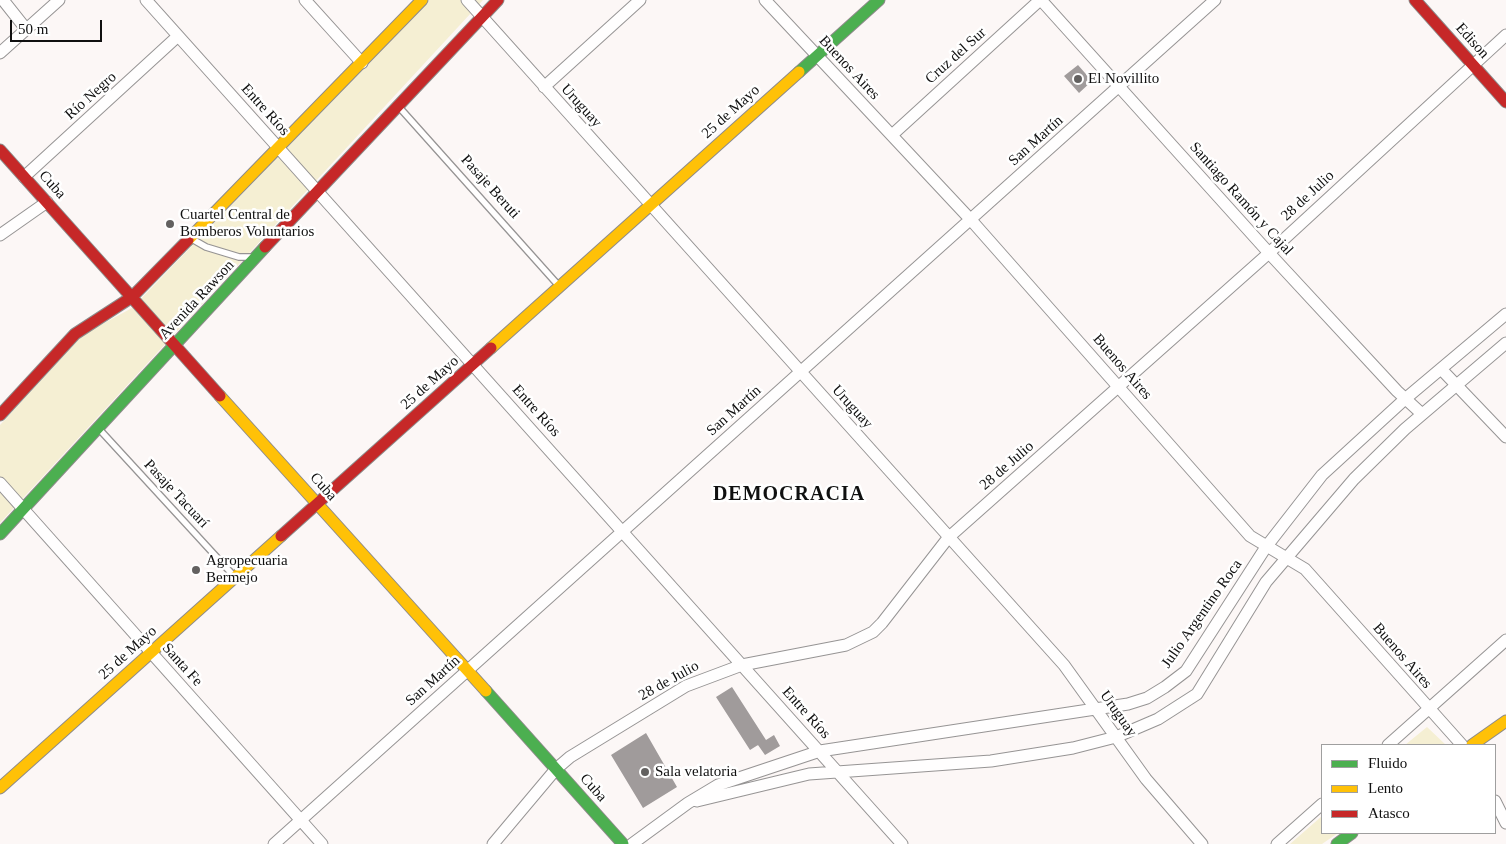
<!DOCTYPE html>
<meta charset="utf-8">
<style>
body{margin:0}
#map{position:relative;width:1506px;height:844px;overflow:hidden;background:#fcf7f6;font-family:Georgia,serif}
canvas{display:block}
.legend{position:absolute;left:1321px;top:744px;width:175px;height:90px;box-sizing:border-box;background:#fff;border:1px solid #9f9f9f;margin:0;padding:6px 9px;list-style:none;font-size:15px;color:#101010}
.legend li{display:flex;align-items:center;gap:10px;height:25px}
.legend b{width:25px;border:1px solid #9f9f9f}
.scale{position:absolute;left:10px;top:20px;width:92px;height:22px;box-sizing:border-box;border:2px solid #101010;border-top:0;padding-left:6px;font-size:15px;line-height:18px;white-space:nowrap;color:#101010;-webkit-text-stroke:4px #fff;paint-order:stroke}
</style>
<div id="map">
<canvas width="1506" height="844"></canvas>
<ul class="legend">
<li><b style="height:6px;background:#4caf50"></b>Fluido</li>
<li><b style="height:6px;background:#ffc107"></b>Lento</li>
<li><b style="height:6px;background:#c62828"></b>Atasco</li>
</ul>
<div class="scale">50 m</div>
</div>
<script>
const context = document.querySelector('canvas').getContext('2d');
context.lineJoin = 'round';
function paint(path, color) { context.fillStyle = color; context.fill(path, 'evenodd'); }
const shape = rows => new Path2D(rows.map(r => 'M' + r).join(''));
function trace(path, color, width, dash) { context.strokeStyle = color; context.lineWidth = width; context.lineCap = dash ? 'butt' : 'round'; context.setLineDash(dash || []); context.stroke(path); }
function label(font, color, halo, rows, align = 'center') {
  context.font = font + ' Georgia,serif'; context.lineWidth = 5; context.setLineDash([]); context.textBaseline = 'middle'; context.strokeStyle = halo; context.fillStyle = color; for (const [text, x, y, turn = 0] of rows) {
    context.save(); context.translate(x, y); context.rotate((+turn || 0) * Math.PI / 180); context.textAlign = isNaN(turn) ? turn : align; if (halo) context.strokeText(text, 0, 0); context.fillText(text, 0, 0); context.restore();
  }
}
paint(shape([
 [429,0,483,0,0,523,0,425,84,334,132,308],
 [1427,727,1446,745,1405,745],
 [1322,816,1322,833,1338,833,1322,844,1290,844]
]), '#f5efd3');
paint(shape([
 [1078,65,1092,81,1079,93,1064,76],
 [732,687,766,740,750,750,716,697],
 [646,733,677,787,643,808,611,755],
 [774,735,780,746,765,755,758,745]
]), '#a09b9b');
const lane = shape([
 [399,107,559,286],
 [192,239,206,247,239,257,251,257],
 [100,430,234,576]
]);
const street = shape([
 [3,0,26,29],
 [146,0,902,844],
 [305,0,362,63],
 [467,0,1064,665,1146,779,1202,844],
 [765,0,971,220,1250,536,1305,569,1462,745],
 [1041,0,1269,253,1397,391,1422,414],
 [0,53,59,0],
 [544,87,640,0],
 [892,135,1040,0],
 [24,177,178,36],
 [0,235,47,202],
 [1441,369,1506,437],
 [0,483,322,844],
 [1388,745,1506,640],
 [697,801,809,774,991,761,1073,748,1116,737,1158,719,1197,694,1266,582,1354,479,1405,429,1506,343],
 [1495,801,1506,823],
 [274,844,1215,0],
 [493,844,556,769,570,757,686,686,742,665,846,645,873,632,882,623,948,538,1269,253,1506,35],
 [632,844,688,803,718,785,820,751,1128,704,1147,698,1165,687,1186,671,1266,547,1322,475,1405,399,1506,314],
 [1277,844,1322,804]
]);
const fast = shape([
 [799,72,879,0],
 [0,534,265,247],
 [486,691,623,844],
 [1337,844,1352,833]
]);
const slow = shape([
 [188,240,422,0],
 [491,348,799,72],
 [220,396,486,691],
 [1472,745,1506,721],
 [0,788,281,536]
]);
const jam = shape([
 [1415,0,1506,102],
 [0,150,220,396],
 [265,247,498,0],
 [0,415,75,334,132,297,188,240],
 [281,536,491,348]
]);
trace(lane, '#969494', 8);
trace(street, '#969494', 13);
trace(fast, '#8d8b8a', 13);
trace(slow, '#8d8b8a', 13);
trace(jam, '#8d8b8a', 13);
trace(lane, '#fffefe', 5.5);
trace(street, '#fffefe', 11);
trace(fast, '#4caf50', 11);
trace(slow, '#ffc107', 11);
trace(jam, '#c62828', 11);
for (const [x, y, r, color] of [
 [1078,79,5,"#636160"],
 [170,224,5,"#636160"],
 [196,570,5,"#636160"],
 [645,772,5,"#636160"]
]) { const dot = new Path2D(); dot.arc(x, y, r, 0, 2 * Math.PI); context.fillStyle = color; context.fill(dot); trace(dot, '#fff', 2); }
label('15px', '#101010', '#fff', [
 ["Edison",1472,41,48],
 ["Cruz del Sur",956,56,-42],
 ["Buenos Aires",849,68,47],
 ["Río Negro",91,96,-42],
 ["Uruguay",581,106,48],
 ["Entre Ríos",265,110,48],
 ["25 de Mayo",731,112,-42],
 ["San Martín",1036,141,-42],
 ["Cuba",52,185,48],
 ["Pasaje Beruti",490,187,48],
 ["28 de Julio",1308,196,-43],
 ["Santiago Ramón y Cajal",1241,199,48],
 ["Avenida Rawson",197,300,-47],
 ["Buenos Aires",1122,367,49],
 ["25 de Mayo",430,383,-42],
 ["Uruguay",852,407,48],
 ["Entre Ríos",536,411,48],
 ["San Martín",734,411,-42],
 ["28 de Julio",1007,466,-41],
 ["Cuba",323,487,48],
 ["Pasaje Tacuarí",176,494,47],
 ["Julio Argentino Roca",1202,614,-55],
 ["25 de Mayo",128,653,-42],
 ["Buenos Aires",1402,656,49],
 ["Santa Fe",182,665,48],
 ["San Martín",433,681,-42],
 ["28 de Julio",669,681,-29],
 ["Entre Ríos",806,713,48],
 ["Uruguay",1118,714,55],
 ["Cuba",593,788,48]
]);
label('15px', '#101010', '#fff', [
 ["El Novillito",1088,79],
 ["Cuartel Central de",180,215],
 ["Bomberos Voluntarios",180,232],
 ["Agropecuaria",206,561],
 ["Bermejo",206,578],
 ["Sala velatoria",655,772]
], 'left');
context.letterSpacing = '1px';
label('bold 20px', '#101010', '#fff', [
 ["DEMOCRACIA",789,495]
]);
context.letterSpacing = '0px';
</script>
